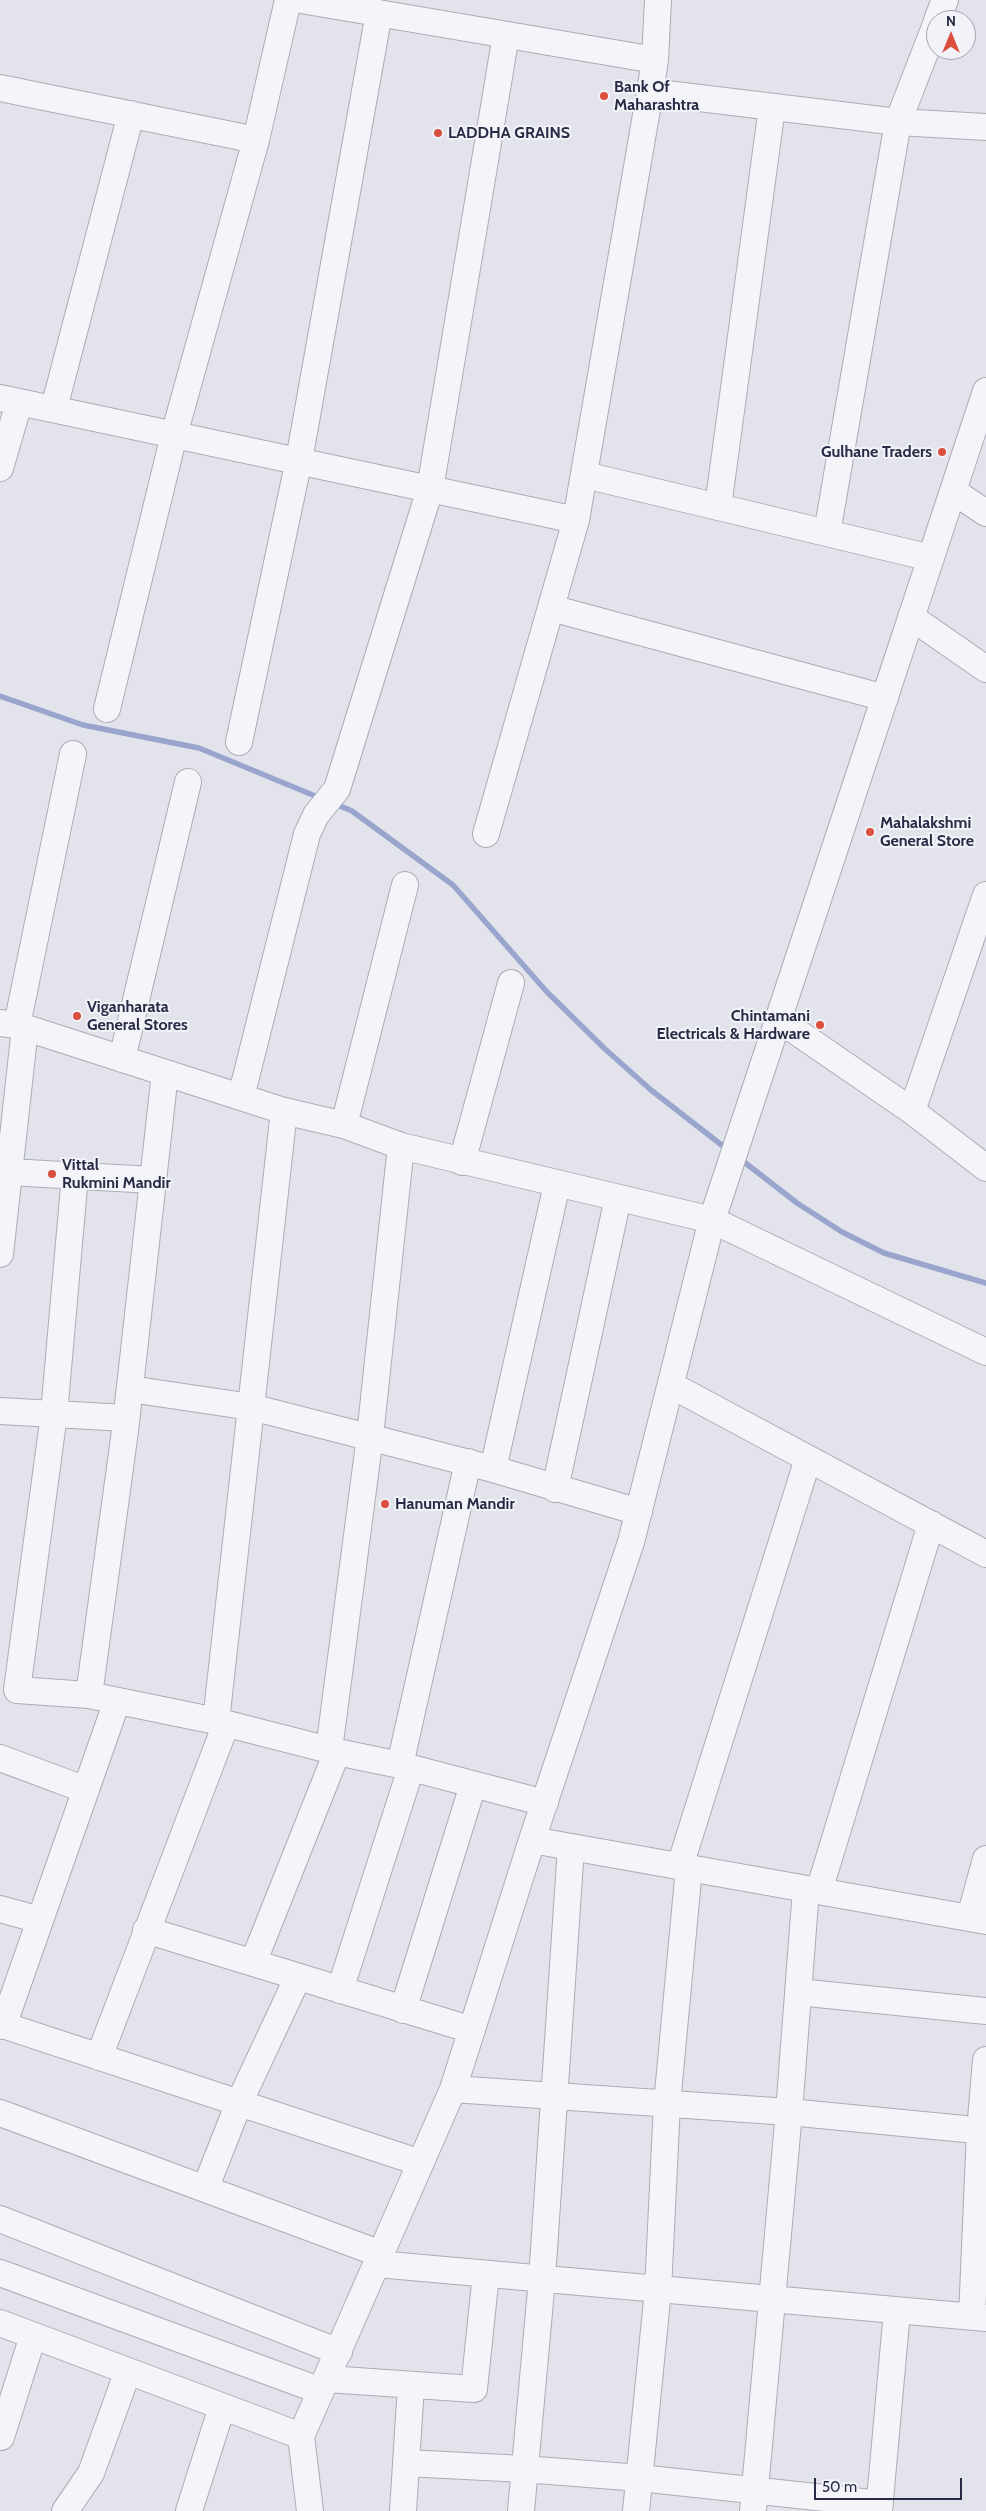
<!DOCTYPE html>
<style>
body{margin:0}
#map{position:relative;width:986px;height:2511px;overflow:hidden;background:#e2e3eb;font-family:Cabin,sans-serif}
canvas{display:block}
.north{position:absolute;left:926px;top:10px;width:50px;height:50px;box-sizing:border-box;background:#f2f3f8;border:1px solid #a1a3b0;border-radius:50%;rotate:0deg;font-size:14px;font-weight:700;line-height:20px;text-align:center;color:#282b45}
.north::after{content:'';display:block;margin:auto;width:18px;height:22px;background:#da4f3d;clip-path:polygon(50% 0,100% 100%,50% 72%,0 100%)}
.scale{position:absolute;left:814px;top:2478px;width:148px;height:22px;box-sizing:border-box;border:2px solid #282b45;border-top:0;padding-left:6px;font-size:15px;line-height:18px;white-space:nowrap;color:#282b45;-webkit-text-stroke:4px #f2f3f8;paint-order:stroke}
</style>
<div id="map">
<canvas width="986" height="2511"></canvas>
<div class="north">N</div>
<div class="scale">50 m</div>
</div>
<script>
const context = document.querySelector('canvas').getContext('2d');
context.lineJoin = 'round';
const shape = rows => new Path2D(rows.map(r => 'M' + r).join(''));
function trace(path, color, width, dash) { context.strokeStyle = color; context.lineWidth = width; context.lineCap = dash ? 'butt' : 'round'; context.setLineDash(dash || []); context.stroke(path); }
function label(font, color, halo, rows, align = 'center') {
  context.font = font + ' Cabin,sans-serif'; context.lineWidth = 4; context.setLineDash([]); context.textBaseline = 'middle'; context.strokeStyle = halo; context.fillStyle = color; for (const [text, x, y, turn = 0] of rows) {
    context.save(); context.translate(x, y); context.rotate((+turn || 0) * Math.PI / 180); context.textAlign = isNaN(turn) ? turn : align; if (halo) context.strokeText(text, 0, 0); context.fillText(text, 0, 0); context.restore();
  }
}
trace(shape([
 [0,696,83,725,199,748,320,798],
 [333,803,352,811,453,885,547,992,605,1049,651,1090,728,1150],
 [739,1158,797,1203,842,1232,884,1253,986,1283]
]), '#9aa5ce', 5.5);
const minor = shape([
 [301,0,655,60],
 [937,20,945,0],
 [0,88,256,140],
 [650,92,898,122,986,127],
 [0,398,576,520],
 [54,408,131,114],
 [0,468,19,403],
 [585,475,931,558],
 [953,491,986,513],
 [718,507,772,107],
 [827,533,898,122,936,24],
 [551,608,885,698],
 [911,617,986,669],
 [107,709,174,435,256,140,288,0],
 [239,742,299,460,379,13],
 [486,834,576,520,650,92,655,60,658,0],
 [778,1019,912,1111,986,1168],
 [0,1023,17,1025,284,1111,344,1125,401,1146,712,1220,986,1352],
 [17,1025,73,754],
 [122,1059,188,782],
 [241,1097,307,834,316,815,337,789,430,489,506,35],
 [912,1111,986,895],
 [344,1125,405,885],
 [462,1162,511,983],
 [9,1172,153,1180],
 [75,1175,54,1414,17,1690,89,1695,216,1721,337,1752,400,1765,545,1803],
 [0,1254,25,1028],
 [671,1385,986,1554],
 [130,1389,251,1407,493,1469,639,1512],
 [0,1411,126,1418],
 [493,1469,557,1184],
 [555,1489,618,1198],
 [89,1695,125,1431,165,1073],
 [216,1721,284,1111],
 [329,1750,370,1436,401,1146],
 [0,1758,86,1790],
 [400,1765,468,1462],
 [532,1840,986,1921],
 [680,1866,808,1459],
 [819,1891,931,1524],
 [0,1909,40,1920],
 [970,1917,986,1859],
 [146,1930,472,2030],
 [253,1963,337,1752],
 [340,1990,411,1768],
 [798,1992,986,2011],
 [403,2010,473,1785],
 [0,2024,421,2163],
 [3,2026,117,1701],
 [99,2057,226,1724],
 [453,2089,789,2112,986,2131],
 [0,2113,381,2254],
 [205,2189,239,2103,298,1977],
 [0,2219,339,2352],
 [377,2264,986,2318],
 [0,2273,321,2391],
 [972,2317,980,2131,986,2060],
 [0,2323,301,2436],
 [327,2379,474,2389,486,2274],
 [1,2437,33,2336],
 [406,2463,524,2469,640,2478,880,2504],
 [65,2511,91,2473,128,2371],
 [189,2511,222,2407],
 [310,2511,301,2436,453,2089,532,1840,631,1542,712,1220,986,391],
 [403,2511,411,2385],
 [521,2511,542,2279,571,1847],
 [636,2511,658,2290,667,2104,689,1868],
 [753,2511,789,2112,806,1889],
 [879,2511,897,2311]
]);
trace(minor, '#aaacb9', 28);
trace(minor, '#f5f5f9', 26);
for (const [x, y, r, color] of [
 [604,96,5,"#da4f3d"],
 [438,133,5,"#da4f3d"],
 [942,452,5,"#da4f3d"],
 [870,832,5,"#da4f3d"],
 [77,1016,5,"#da4f3d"],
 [820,1025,5,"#da4f3d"],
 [52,1174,5,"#da4f3d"],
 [385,1504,5,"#da4f3d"]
]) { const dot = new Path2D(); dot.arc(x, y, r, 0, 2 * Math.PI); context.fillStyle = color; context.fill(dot); trace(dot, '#f2f3f8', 2); }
label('bold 16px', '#282b45', '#f2f3f8', [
 ["Bank Of",614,87],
 ["Maharashtra",614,105],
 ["LADDHA GRAINS",448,133],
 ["Gulhane Traders",932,452,"right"],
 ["Mahalakshmi",880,823],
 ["General Store",880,841],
 ["Viganharata",87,1007],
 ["General Stores",87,1025],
 ["Chintamani",810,1016,"right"],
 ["Electricals & Hardware",810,1034,"right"],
 ["Vittal",62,1165],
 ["Rukmini Mandir",62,1183],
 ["Hanuman Mandir",395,1504]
], 'left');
</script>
